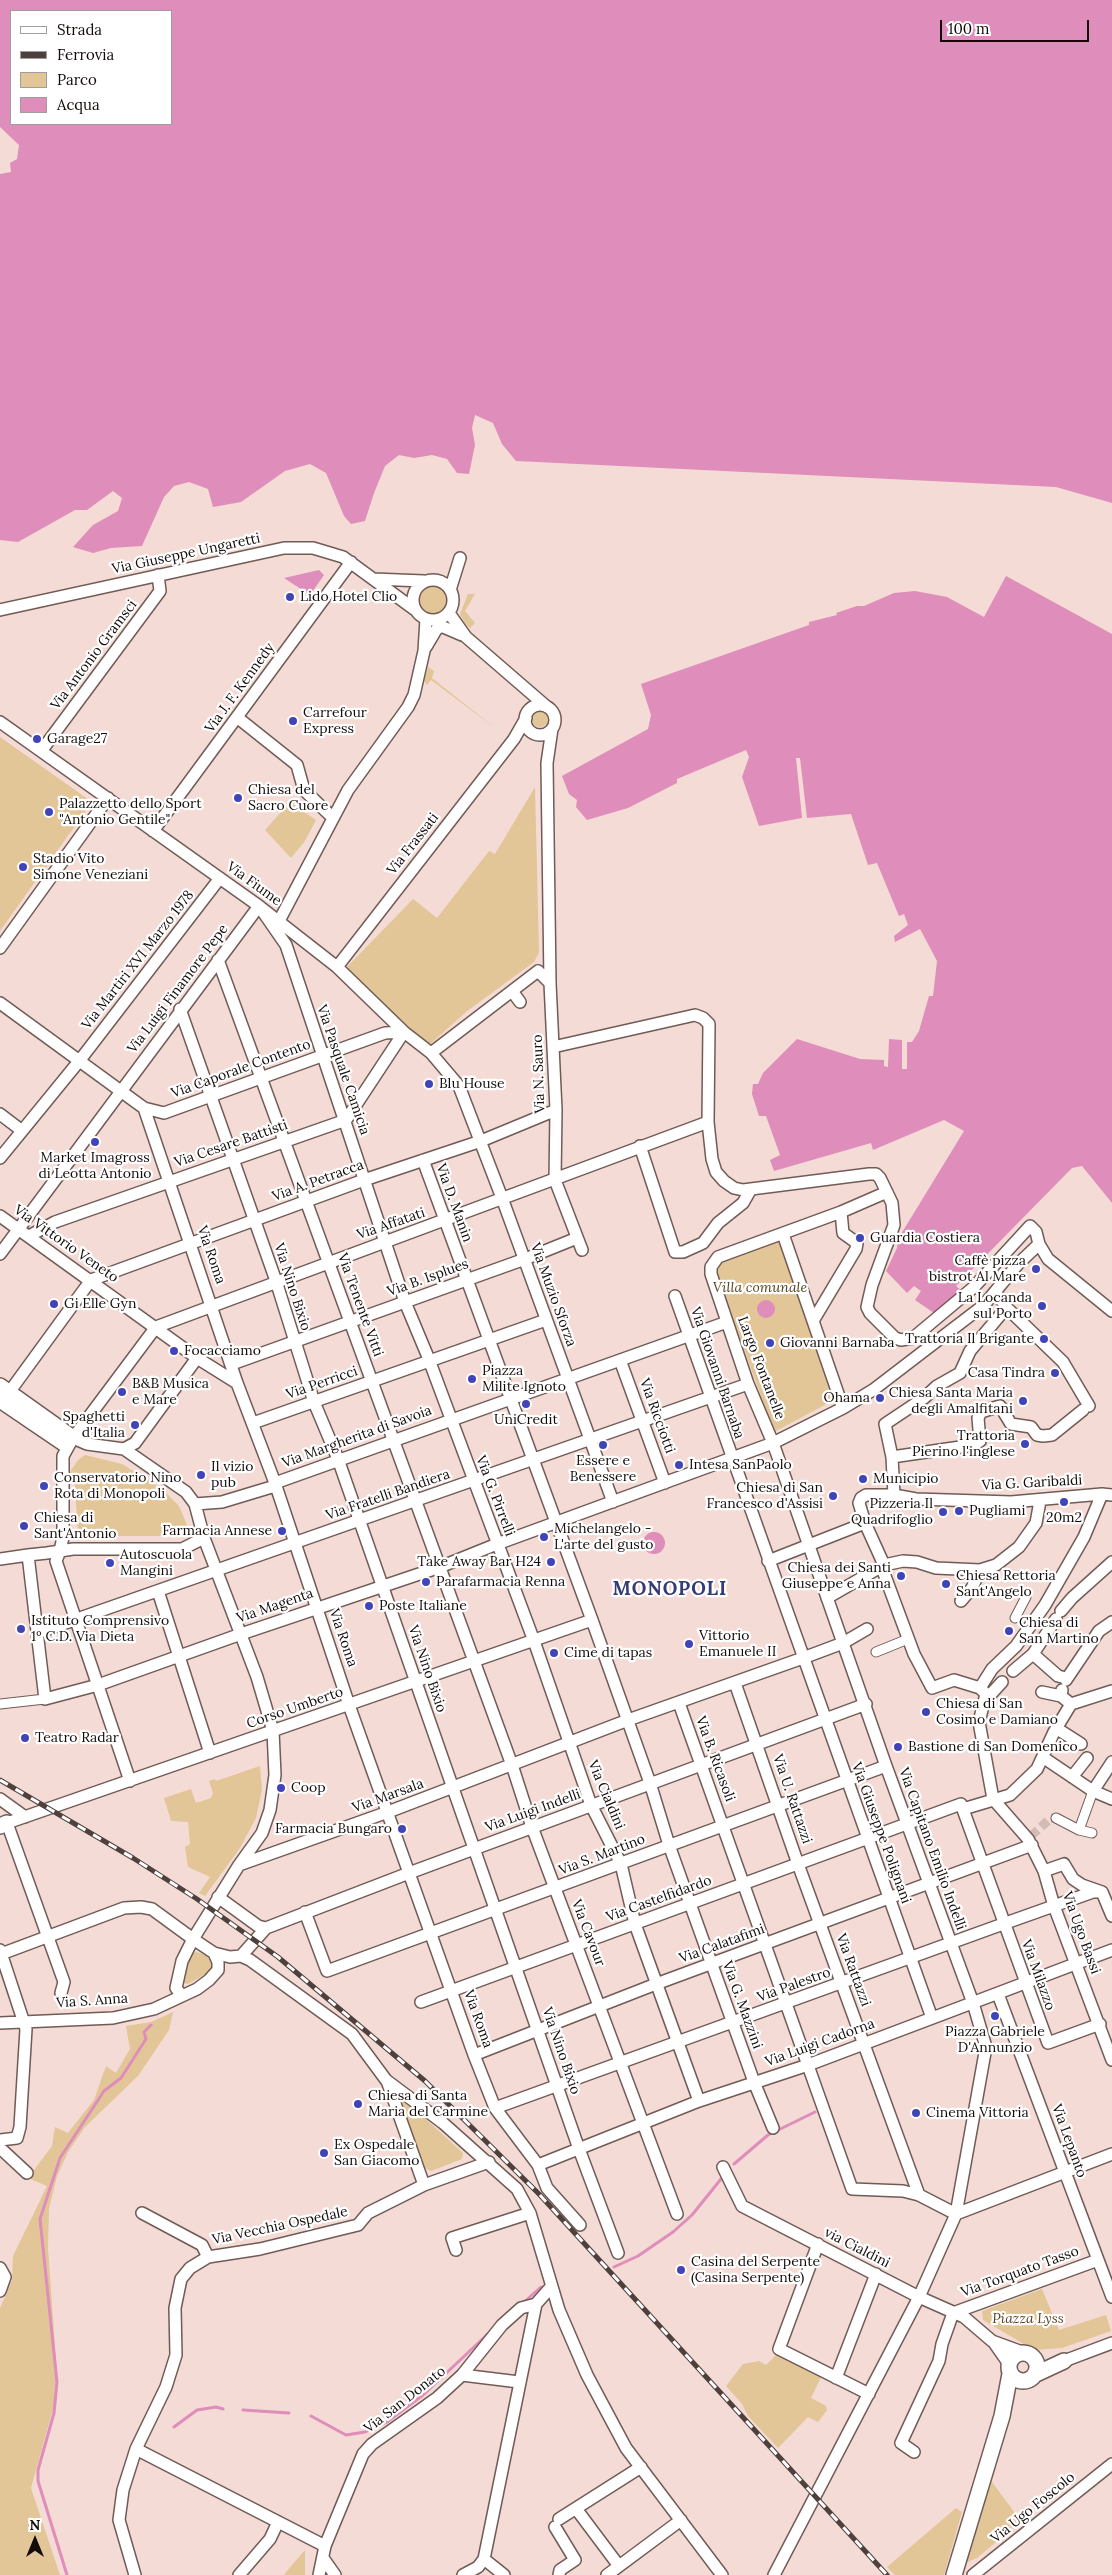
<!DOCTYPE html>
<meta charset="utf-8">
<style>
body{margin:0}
#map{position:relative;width:1112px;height:2575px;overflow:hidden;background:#f4dbd5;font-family:Lora,serif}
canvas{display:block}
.legend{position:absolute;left:10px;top:10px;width:162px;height:115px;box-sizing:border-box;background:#fff;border:1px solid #a19d9d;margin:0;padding:6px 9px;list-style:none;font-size:15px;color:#130b09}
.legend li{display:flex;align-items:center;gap:10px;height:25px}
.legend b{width:25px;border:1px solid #a19d9d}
.north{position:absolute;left:10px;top:2515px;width:50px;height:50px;-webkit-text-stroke:4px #fff;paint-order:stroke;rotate:0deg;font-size:14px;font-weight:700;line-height:20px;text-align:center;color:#130b09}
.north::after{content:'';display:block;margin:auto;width:18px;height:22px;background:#130b09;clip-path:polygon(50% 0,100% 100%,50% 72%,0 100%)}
.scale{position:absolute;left:940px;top:20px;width:149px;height:22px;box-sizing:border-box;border:2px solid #130b09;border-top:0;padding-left:6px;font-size:15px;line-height:18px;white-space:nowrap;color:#130b09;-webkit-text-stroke:4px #fff;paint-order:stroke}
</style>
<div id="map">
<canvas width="1112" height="2575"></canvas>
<ul class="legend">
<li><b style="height:6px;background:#fff"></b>Strada</li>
<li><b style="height:6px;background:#4d403d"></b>Ferrovia</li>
<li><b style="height:14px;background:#e2c697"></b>Parco</li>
<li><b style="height:14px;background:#df8dba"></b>Acqua</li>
</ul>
<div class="north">N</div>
<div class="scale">100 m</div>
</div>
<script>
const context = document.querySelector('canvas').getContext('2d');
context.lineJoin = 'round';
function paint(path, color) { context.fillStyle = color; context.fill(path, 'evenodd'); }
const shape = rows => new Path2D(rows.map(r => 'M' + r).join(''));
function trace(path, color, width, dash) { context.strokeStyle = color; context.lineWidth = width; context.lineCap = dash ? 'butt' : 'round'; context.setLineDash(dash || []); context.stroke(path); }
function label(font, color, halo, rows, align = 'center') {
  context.font = font + ' Lora,serif'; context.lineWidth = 4.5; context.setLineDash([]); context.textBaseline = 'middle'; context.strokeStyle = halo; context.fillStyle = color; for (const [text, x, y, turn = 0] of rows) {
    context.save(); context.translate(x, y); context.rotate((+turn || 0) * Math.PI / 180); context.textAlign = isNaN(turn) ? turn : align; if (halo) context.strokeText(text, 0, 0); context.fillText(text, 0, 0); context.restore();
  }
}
paint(shape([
 '417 600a15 15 0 1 1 30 0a15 15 0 1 1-30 0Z',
 [468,594,475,594,465,611,475,623,470,628,464,622,460,614],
 [428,667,434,671,432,678,495,728,431,680,427,685,424,681],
 '531 718a9 9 0 1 1 18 0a9 9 0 1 1-18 0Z',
 [0,737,92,802,0,931],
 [535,787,539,953,534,962,466,1012,428,1046,345,969,413,899,437,918,489,851,495,854],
 [290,802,316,820,305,841,291,858,265,830],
 [781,1237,836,1399,774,1432,716,1272,715,1263],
 [85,1455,122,1464,162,1489,179,1506,187,1525,174,1536,78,1536,75,1485,69,1482,71,1470,78,1460],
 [260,1766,262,1790,256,1818,240,1848,205,1896,199,1893,210,1877,188,1867,185,1847,190,1844,188,1822,171,1821,164,1798,191,1789,196,1803,211,1798,213,1793,209,1781,215,1779,216,1781],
 [196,1952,205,1955,214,1963,214,1969,188,1984,184,1983,184,1965,190,1954],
 [173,2012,169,2030,138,2076,85,2127,68,2152,57,2176,49,2209,48,2248,57,2375,54,2405,31,2488,60,2575,0,2575,0,2308,12,2280,13,2256,47,2186,28,2178,52,2146,55,2127,68,2133,94,2100,106,2066,116,2073,130,2049,126,2026,151,2022],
 [405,2100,463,2153,462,2159,431,2171,425,2168,399,2101],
 [1042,2289,1059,2330,1106,2315,1111,2331,1062,2348,1034,2350,983,2320,982,2311],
 [778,2353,822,2375,811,2398,826,2406,827,2410,818,2422,808,2417,778,2448,748,2416,742,2404,726,2386,743,2364,759,2361,766,2365],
 [989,2478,1021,2521,977,2558,963,2564],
 [956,2508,962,2512,944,2575,895,2575,887,2567],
 [305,2550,305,2575,284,2575,291,2566]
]), '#e2c697');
paint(shape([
 [0,0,1112,0,1112,503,1056,487,516,461,502,444,493,423,475,415,472,428,475,445,469,474,457,473,447,459,432,455,414,458,399,455,385,466,374,493,365,521,351,524,344,516,326,473,310,464,285,471,241,502,213,507,208,489,189,482,174,486,164,497,142,546,111,548,93,553,73,547,93,525,118,511,122,498,113,491,87,510,75,510,18,542,0,540,0,174,11,172,10,163,17,159,19,145,0,127],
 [11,11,171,11,171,124,11,124],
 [319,570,324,575,310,595,284,578],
 [1006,576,1112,634,1112,1203,1082,1166,1072,1168,956,1286,962,1291,934,1313,915,1300,921,1291,914,1286,907,1293,886,1271,897,1248,898,1239,964,1131,944,1120,873,1150,871,1143,774,1171,770,1160,780,1155,766,1116,759,1116,752,1094,753,1084,758,1084,763,1073,797,1039,860,1059,884,1060,884,1066,888,1067,889,1039,902,1040,902,1069,907,1069,907,1042,912,1042,919,1031,929,996,933,996,937,961,920,929,895,942,894,936,908,925,904,914,899,916,877,863,868,865,851,814,807,818,800,758,796,758,802,818,759,826,742,777,749,757,746,750,677,779,677,783,628,808,587,820,576,807,577,800,569,794,562,776,648,729,651,715,641,684,809,625,809,622,837,615,836,613,857,606,864,606,894,593,915,591,947,597,984,617],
 '757 1309a9 9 0 1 1 18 0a9 9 0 1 1-18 0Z',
 '643 1543a11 11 0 1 1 22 0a11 11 0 1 1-22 0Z'
]), '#df8dba');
trace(shape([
 [734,2164,768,2135,815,2112],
 [614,2267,638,2256,673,2232,692,2215,721,2179],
 [523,2303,541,2287],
 [243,2410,289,2413],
 [311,2416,346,2435,365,2432,387,2422,423,2395,492,2330],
 [174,2427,197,2410,216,2407,223,2409],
 [67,2575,38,2481,38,2470,54,2413,57,2382,40,2219,60,2158,104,2091,121,2078,146,2039,144,2032,151,2025]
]), '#df8dba', 3);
trace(shape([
 [1031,1836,1051,1818,1056,1818]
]), '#d2bcb6', 9, [9, 4.5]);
const pedestrian = shape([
 [1015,1618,1026,1597],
 [876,1652,908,1639],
 [0,1704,45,1699],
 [1056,1818,1079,1830,1093,1791],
 [1079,1830,1092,1833]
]);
const minor = shape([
 [373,579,424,581],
 '413 600a20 20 0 1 1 40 0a20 20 0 1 1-40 0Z',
 [450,590,460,558],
 [0,610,284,548,313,548,343,557,414,609],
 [449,613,466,637,547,707],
 [426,647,436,630,441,626,462,635],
 '525 720a15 15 0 1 1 30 0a15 15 0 1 1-30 0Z',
 [238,718,297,765,304,790,333,818],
 [0,722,259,906,337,967,404,1032,431,1053,459,1086,502,1198,613,1502],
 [552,729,547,763,550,983,556,1110,555,1180,582,1250],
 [42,750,160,591,158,575],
 [153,831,351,562],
 [279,921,348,790,408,707,414,695,424,651,426,619],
 [0,948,108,798],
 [218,960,512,1765,532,1827,677,2214],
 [337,967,514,739,526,718],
 [512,991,520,1002],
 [0,1003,144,1108,164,1113,385,1033,404,1032],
 [180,1009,276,1281,314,1402,338,1459,579,2149,618,2253],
 [553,1047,695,1015,703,1018,709,1024,708,1122,712,1159,716,1172,724,1181,734,1188,743,1190,869,1174,876,1174,880,1178,892,1203,894,1225,872,1285,867,1307,870,1313,895,1338,901,1340,913,1338,974,1287,1030,1226,1036,1232,1039,1244,1048,1259,1112,1311],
 [431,1053,538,971,550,983],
 [144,1108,237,1383,275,1483,349,1705,474,2055,495,2108,538,2165,547,2188,580,2225],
 [0,1114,21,1130],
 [640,1146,675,1252,683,1252,703,1243,718,1223,743,1203,751,1189],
 [0,1158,80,1060,220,878],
 [423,1160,592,1620,650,1783,669,1845,754,2082,773,2128],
 [0,1216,197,1358,237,1383],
 [783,1234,843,1408],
 [29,1236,55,1222,346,1120,404,1032],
 [0,1254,259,906,286,945,405,1302,428,1357,534,1641,591,1805,621,1864,635,1924,699,2101],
 [675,1296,932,2018],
 [1008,1309,1063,1362,1089,1406],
 [813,1321,856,1249,857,1243,843,1233,841,1212],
 [620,1360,665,1483],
 [232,1364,525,1259,577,1238],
 [5,1398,91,1280,364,1180,481,1141,556,1110],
 [253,1423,546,1320],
 [73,1438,156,1327,708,1122],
 [124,1449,135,1443,197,1358],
 [892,1457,974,1445,980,1441,978,1418,981,1412,1000,1406,1011,1424,1031,1427,1037,1435,1043,1436,1052,1435,1083,1410],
 [275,1483,727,1322],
 [894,1495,916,1499,1011,1502,1102,1494,1112,1495],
 [195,1504,222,1502,275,1486],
 [204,1538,257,1677,273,1731,275,1775,270,1810,262,1833,239,1865],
 [28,1555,45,1699,98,1685,241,1634,440,1567,497,1544,773,1443,843,1408,873,1390,984,1305,1018,1264,1039,1244],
 [0,1559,28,1555,47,1553,73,1549,182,1549,204,1538,195,1504,186,1492,124,1449,87,1444,73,1438,63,1456,63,1537,60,1551,56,1561,130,1781],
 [768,1561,865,1523],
 [884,1565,865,1523,859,1503,861,1498,866,1495,894,1495,892,1457,885,1424,924,1398,937,1386,960,1373,970,1351,1001,1314,1008,1309,995,1292],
 [884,1565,903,1561,917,1562,936,1568,980,1570,996,1565,1019,1547,1036,1523,1040,1501],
 [882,1568,914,1654,932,1688,954,1680,980,1688,986,1694],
 [158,1591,210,1753],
 [827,1598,884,1565],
 [961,1601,972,1588,980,1570],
 [1061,1611,1072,1598,1112,1562],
 [37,1633,748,1384],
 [1033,1654,1058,1676,1066,1678],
 [1013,1671,1033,1654,1056,1619],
 [1066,1680,1099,1631,1112,1622],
 [735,1683,798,1864,919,2195],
 [980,1688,992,1669,1016,1646,1045,1605,1084,1537,1102,1494],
 [1042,1692,1061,1696],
 [986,1694,979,1722,993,1799],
 [986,1694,991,1694,1002,1682],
 [679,1703,852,2189,903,2191,919,2195,956,2214],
 [1071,1704,1112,1691],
 [1056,1728,1081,1744],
 [1044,1758,1093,1791,1112,1799],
 [1072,1777,1087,1758],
 [1093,1791,1112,1762],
 [0,1799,25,1817],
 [993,1799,1028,1839,1044,1871,1054,1906,1112,2060],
 [963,1809,1010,1795,1037,1769,1054,1732,1071,1704,1061,1696,1062,1690],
 [1044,1871,1064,1864,1073,1879,1082,1885,1102,1892,1112,1916],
 [218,1897,258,1926,266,1928,409,1873,866,1704],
 [305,1912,327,1971,886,1766],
 [0,1950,26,2029,20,2127,17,2138,0,2140],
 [214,1953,230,1957,241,1956,266,1928],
 [1,1954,124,1908,141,1907,152,1909,193,1939,239,1865,388,1812,628,1720,803,1658,843,1643,867,1629],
 [241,1956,250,1960,352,2034,386,2080,443,2123,517,2189,530,2213,559,2310,587,2375,626,2448,722,2575],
 [61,1993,64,1982,7,1823,592,1620],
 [998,1994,1112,2297],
 [421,2002,961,1804,1048,2043,1100,2024],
 [0,2023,113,2018,154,2009,197,1989,209,1980,218,1970,218,1962,214,1953,193,1939,182,1961,176,1988,182,1996],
 [474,2055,656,1984,1032,1845],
 [387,2081,424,2185],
 [495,2108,1003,1924,1093,1892,1102,1892],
 [0,2148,27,2173],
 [538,2165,699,2101,808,2065,1112,1950],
 [723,2167,742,2206,919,2297,964,2317,992,2341,1022,2352],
 [142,2213,202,2245,208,2257],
 [956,2214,1112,2154],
 [818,2244,779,2349,869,2394],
 [456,2250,452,2238,530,2213],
 [0,2268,5,2277,0,2291],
 [995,2344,1009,2364],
 [1064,2361,1112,2343],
 [462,2375,519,2382],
 [836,2378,876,2274],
 [136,2449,325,2546],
 [914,2452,901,2443,939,2361,942,2344,953,2313,1098,2260],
 [577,2510,619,2566],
 [559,2519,641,2467],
 [555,2527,575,2560,560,2570,559,2575],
 [323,2558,335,2575],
 [484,2559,504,2575],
 [135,2575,119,2520,123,2490,136,2449,166,2387,176,2355,175,2308,181,2279,190,2268,208,2257,260,2249,358,2225,368,2213,424,2185,489,2162],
 [239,2575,270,2539,278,2522],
 [319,2575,325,2546,363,2454,372,2444,437,2398,462,2375,502,2325,521,2308,536,2304],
 [463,2575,478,2567,484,2559,536,2304,551,2287],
 [607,2575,681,2520],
 [774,2575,919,2297,956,2214,986,2047,973,2003,886,1766,773,1443,748,1384,711,1274,711,1267,718,1257,841,1212,887,1192],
 [973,2575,1112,2464]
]);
const tertiary = shape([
 [0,1386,73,1438],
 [0,1400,65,1444],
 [0,1826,7,1823],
 '1009 2367a14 14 0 1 1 28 0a14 14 0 1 1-28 0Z',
 [1036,2374,1064,2361],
 [954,2575,1002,2416,1010,2374]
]);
trace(pedestrian, '#705b56', 11);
trace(minor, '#705b56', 14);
trace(tertiary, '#705b56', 18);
trace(pedestrian, '#fff', 9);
trace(minor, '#fff', 11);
trace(tertiary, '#fff', 15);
const rail = shape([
 [0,1780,133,1858,197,1899,278,1957,425,2081,539,2194,887,2575]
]);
trace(rail, '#4d403d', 5);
trace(rail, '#fff', 3, [9]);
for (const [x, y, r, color] of [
 [290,597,5,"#4144b9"],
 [293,721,5,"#4144b9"],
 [37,739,5,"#4144b9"],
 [238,798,5,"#4144b9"],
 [49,812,5,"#4144b9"],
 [23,867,5,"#4144b9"],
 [429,1084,5,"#4144b9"],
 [95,1142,5,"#4144b9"],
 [860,1238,5,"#4144b9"],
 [1036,1269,5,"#4144b9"],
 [54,1304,5,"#4144b9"],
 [1042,1306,5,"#4144b9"],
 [1044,1339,5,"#4144b9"],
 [770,1343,5,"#4144b9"],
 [174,1351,5,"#4144b9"],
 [1055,1373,5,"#4144b9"],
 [472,1379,5,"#4144b9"],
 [122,1392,5,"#4144b9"],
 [880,1398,5,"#4144b9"],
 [1023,1401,5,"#4144b9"],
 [526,1404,5,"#4144b9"],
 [135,1425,5,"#4144b9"],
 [1025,1444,5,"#4144b9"],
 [603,1445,5,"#4144b9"],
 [679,1465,5,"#4144b9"],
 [201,1475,5,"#4144b9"],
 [863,1479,5,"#4144b9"],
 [44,1486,5,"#4144b9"],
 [833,1496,5,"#4144b9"],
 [1064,1502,5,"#4144b9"],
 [959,1511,5,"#4144b9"],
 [943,1512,5,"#4144b9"],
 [24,1526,5,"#4144b9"],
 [282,1531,5,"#4144b9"],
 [544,1537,5,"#4144b9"],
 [551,1562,5,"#4144b9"],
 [110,1563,5,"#4144b9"],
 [901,1576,5,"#4144b9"],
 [426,1582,5,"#4144b9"],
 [946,1584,5,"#4144b9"],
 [369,1606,5,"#4144b9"],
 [21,1629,5,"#4144b9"],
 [1009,1631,5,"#4144b9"],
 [689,1644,5,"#4144b9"],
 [554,1653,5,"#4144b9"],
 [926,1712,5,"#4144b9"],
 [25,1738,5,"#4144b9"],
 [898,1747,5,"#4144b9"],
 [281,1788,5,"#4144b9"],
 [402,1829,5,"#4144b9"],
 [995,2016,5,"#4144b9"],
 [358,2104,5,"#4144b9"],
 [916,2113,5,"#4144b9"],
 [324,2153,5,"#4144b9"],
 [681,2270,5,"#4144b9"]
]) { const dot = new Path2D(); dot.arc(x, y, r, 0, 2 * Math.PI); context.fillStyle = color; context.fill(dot); trace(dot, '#fff', 2); }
label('14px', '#130b09', '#fff', [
 ["Via Giuseppe Ungaretti",186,554,-12],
 ["Via Antonio Gramsci",94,655,-53],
 ["Via J. F. Kennedy",240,688,-54],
 ["Via Frassati",413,844,-52],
 ["Via Fiume",254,884,36],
 ["Via Martiri XVI Marzo 1978",138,960,-52],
 ["Via Luigi Finamore Pepe",178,989,-53],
 ["Via Caporale Contento",241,1069,-20],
 ["Via Pasquale Camicia",343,1070,71],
 ["Via N. Sauro",539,1074,-92],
 ["Via Cesare Battisti",231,1144,-19],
 ["Via A. Petracca",318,1181,-20],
 ["Via D. Manin",454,1203,70],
 ["Via Affatati",391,1224,-19],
 ["Via Vittorio Veneto",66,1244,35],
 ["Via Roma",211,1255,71],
 ["Via B. Isplues",428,1278,-20],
 ["Via Nino Bixio",292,1287,72],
 ["Via Muzio Sforza",553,1295,70],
 ["Via Tenente Vitti",360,1305,70],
 ["Largo Fontanelle",761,1368,69],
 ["Via Giovanni Barnaba",717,1373,71],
 ["Via Perricci",322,1383,-19],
 ["Via Ricciotti",657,1416,70],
 ["Via Margherita di Savoia",357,1437,-20],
 ["Via G. Garibaldi",1032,1483,-3],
 ["Via Fratelli Bandiera",388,1495,-19],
 ["Via G. Pirrelli",495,1496,69],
 ["Via Magenta",275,1606,-19],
 ["Via Roma",343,1638,71],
 ["Via Nino Bixio",427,1669,71],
 ["Corso Umberto",295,1708,-19],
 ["Via B. Ricasoli",715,1759,70],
 ["Via Cialdini",606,1795,67],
 ["Via Marsala",388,1796,-20],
 ["Via U. Rattazzi",792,1799,71],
 ["Via Luigi Indelli",533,1811,-20],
 ["Via Giuseppe Polignani",881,1833,70],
 ["Via Capitano Emilio Indelli",932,1849,70],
 ["Via S. Martino",602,1855,-21],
 ["Via Castelfidardo",659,1899,-20],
 ["Via Cavour",588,1933,69],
 ["Via Ugo Bassi",1081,1933,70],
 ["Via Calatafimi",722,1944,-20],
 ["Via Rattazzi",853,1970,70],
 ["Via Milazzo",1038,1975,70],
 ["Via Palestro",794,1985,-20],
 ["Via S. Anna",92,2001,-4],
 ["Via G. Mazzini",742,2005,70],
 ["Via Roma",478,2019,70],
 ["Via Luigi Cadorna",820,2043,-20],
 ["Via Nino Bixio",561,2051,71],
 ["Via Lepanto",1069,2141,70],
 ["Via Vecchia Ospedale",280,2226,-12],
 ["via Cialdini",857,2248,27],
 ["Via Torquato Tasso",1020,2272,-20],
 ["Via San Donato",405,2400,-38],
 ["Via Ugo Foscolo",1033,2508,-39]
]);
label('14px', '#130b09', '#fff', [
 ["Lido Hotel Clio",300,597],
 ["Carrefour",303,713],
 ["Express",303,729],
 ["Garage27",47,739],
 ["Chiesa del",248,790],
 ["Sacro Cuore",248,806],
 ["Palazzetto dello Sport",59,804],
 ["\"Antonio Gentile\"",59,820],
 ["Stadio Vito",33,859],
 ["Simone Veneziani",33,875],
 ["Blu House",439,1084],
 ["Market Imagross",95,1158,"center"],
 ["di Leotta Antonio",95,1174,"center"],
 ["Guardia Costiera",870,1238],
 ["Caffè pizza",1026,1261,"right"],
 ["bistrot Al Mare",1026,1277,"right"],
 ["La Locanda",1032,1298,"right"],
 ["sul Porto",1032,1314,"right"],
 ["Gi Elle Gyn",64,1304],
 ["Trattoria Il Brigante",1034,1339,"right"],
 ["Giovanni Barnaba",780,1343],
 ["Focacciamo",184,1351],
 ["Piazza",482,1371],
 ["Milite Ignoto",482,1387],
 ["Casa Tindra",1045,1373,"right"],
 ["B&B Musica",132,1384],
 ["e Mare",132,1400],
 ["Chiesa Santa Maria",1013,1393,"right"],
 ["degli Amalfitani",1013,1409,"right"],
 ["Ohama",870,1398,"right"],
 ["Spaghetti",125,1417,"right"],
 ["d'Italia",125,1433,"right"],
 ["UniCredit",526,1420,"center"],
 ["Trattoria",1015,1436,"right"],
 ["Pierino l'inglese",1015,1452,"right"],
 ["Essere e",603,1461,"center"],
 ["Benessere",603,1477,"center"],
 ["Intesa SanPaolo",689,1465],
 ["Il vizio",211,1467],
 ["pub",211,1483],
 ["Conservatorio Nino",54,1478],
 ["Rota di Monopoli",54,1494],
 ["Municipio",873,1479],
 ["Chiesa di San",823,1488,"right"],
 ["Francesco d'Assisi",823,1504,"right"],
 ["Pizzeria Il",933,1504,"right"],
 ["Quadrifoglio",933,1520,"right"],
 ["Pugliami",969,1511],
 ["Chiesa di",34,1518],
 ["Sant'Antonio",34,1534],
 ["20m2",1064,1518,"center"],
 ["Michelangelo -",554,1529],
 ["L'arte del gusto",554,1545],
 ["Farmacia Annese",272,1531,"right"],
 ["Autoscuola",120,1555],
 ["Mangini",120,1571],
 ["Take Away Bar H24",541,1562,"right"],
 ["Chiesa dei Santi",891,1568,"right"],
 ["Giuseppe e Anna",891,1584,"right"],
 ["Chiesa Rettoria",956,1576],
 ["Sant'Angelo",956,1592],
 ["Parafarmacia Renna",436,1582],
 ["Poste Italiane",379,1606],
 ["Istituto Comprensivo",31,1621],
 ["1° C.D. Via Dieta",31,1637],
 ["Chiesa di",1019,1623],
 ["San Martino",1019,1639],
 ["Vittorio",699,1636],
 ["Emanuele II",699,1652],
 ["Cime di tapas",564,1653],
 ["Chiesa di San",936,1704],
 ["Cosimo e Damiano",936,1720],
 ["Teatro Radar",35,1738],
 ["Bastione di San Domenico",908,1747],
 ["Coop",291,1788],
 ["Farmacia Bungaro",392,1829,"right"],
 ["Piazza Gabriele",995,2032,"center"],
 ["D'Annunzio",995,2048,"center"],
 ["Chiesa di Santa",368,2096],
 ["Maria del Carmine",368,2112],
 ["Cinema Vittoria",926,2113],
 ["Ex Ospedale",334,2145],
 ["San Giacomo",334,2161],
 ["Casina del Serpente",691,2262],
 ["(Casina Serpente)",691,2278]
], 'left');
label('italic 14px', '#5a4623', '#fff', [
 ["Villa comunale",760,1288],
 ["Piazza Lyss",1028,2319]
]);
context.letterSpacing = '1px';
label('bold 19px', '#343b76', '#fff', [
 ["MONOPOLI",670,1590]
]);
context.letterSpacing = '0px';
</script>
